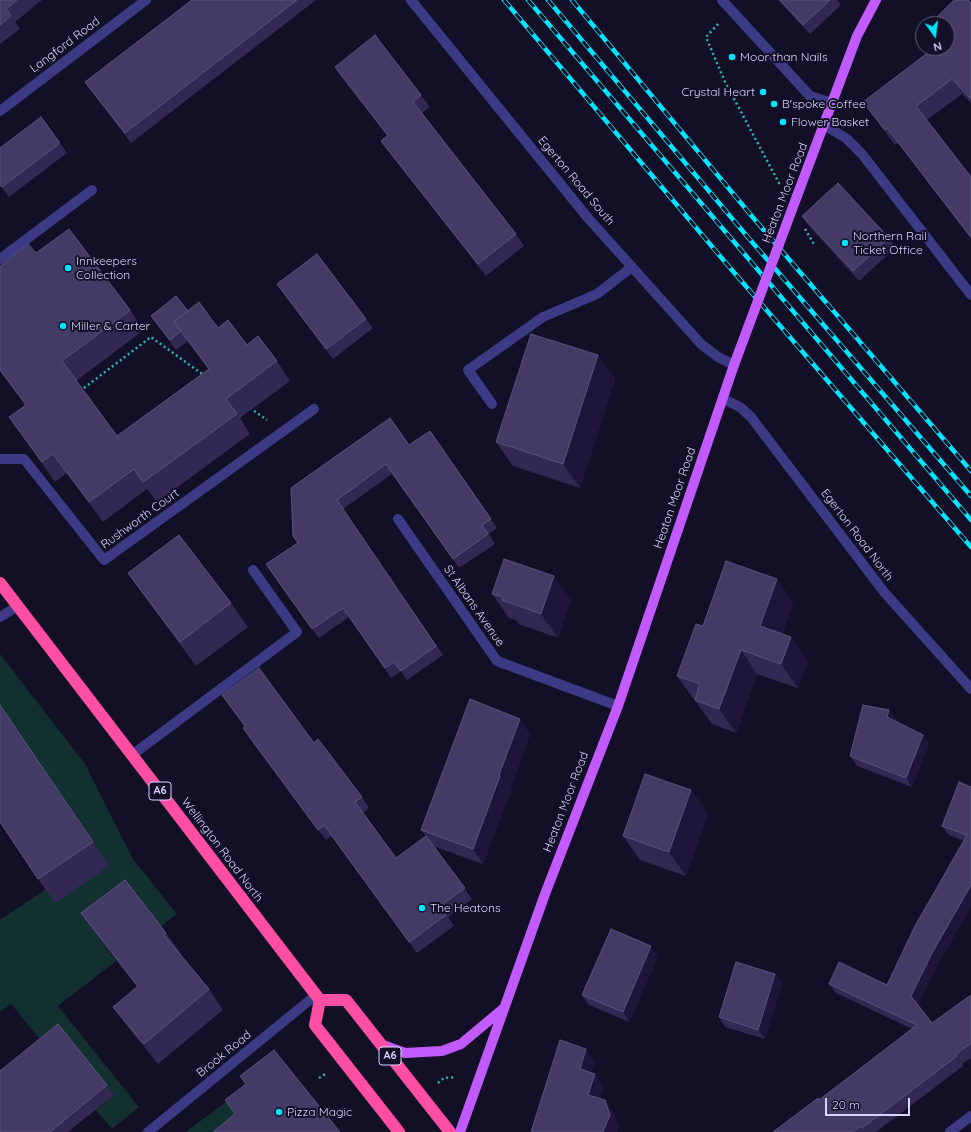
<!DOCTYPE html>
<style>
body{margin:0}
#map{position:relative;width:971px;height:1132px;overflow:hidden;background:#130f26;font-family:Quicksand,sans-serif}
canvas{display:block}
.north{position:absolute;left:915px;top:16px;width:40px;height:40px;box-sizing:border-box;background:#130f26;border:1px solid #625e7d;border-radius:50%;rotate:166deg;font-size:11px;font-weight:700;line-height:16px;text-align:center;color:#d9d4ff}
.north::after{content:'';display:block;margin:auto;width:14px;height:18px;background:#00e5ff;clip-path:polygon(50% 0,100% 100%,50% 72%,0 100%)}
.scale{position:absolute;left:825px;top:1098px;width:85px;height:18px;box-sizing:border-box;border:2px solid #d9d4ff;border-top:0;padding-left:5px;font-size:12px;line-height:14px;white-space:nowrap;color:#d9d4ff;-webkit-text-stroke:3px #130f26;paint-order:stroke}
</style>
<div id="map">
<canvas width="971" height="1132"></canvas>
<div class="north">N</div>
<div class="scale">20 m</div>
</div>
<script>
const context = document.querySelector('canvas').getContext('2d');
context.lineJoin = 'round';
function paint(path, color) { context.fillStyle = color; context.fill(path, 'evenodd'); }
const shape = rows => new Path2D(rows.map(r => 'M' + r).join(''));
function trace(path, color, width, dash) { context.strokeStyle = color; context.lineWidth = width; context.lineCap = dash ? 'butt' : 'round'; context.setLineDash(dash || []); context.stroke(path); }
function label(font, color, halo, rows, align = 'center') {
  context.font = font + ' Quicksand,sans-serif'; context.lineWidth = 4; context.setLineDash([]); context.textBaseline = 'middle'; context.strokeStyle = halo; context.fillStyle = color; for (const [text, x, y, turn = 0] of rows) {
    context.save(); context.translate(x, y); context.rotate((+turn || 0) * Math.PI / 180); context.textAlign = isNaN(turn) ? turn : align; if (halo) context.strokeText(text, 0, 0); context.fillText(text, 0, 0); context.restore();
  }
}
paint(shape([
 [0,654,85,764,133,859,177,914,160,927,96,934,116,961,58,1006,139,1107,112,1129,96,1110,114,1095,47,1048,11,1004,0,1012,0,920,46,889,0,723],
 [247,1086,248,1132,186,1132]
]), '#12302f');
trace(shape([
 [718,24,706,37,725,82,780,185],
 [805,229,815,246],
 [80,391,151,337,205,376],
 [250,408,267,420],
 [319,1078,327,1073],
 [438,1083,444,1078,456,1077]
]), '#2fb8b0', 2.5, [2, 3]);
trace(shape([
 [411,0,588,218,701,344,718,357,734,365],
 [722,0,810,96,832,103],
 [0,111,146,0],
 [825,126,846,138,862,154,971,295],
 [0,259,92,190],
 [723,399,740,407,751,417,884,592,971,689],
 [492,404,468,370,543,317,597,294,632,267],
 [0,459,24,459,104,560,314,409],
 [398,519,497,661,618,706],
 [0,617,18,606],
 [132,755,297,632,253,570],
 [148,1132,316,995],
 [950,1132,971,1116]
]), '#3d3a85', 10);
trace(shape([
 [797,196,857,36,876,0],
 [380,1044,405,1053,442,1051,461,1044,504,1008],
 [460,1132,545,894,618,706,734,365]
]), '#c25bff', 10);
trace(shape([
 [0,583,316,995,320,1000,315,1025,399,1132],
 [320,1000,346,1000,450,1132]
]), '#ff4fa3', 12);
const rail = shape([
 [504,0,725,262,971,547],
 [528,0,971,520],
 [548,0,746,235,971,496],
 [572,0,750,214,971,471]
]);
trace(rail, '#00e5ff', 4.5);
trace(rail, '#130f26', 3, [9]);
trace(shape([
 [734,365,797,196]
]), '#c25bff', 10);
paint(shape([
 [0,0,42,0,15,22,20,29,0,44],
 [192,0,316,0,131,143,92,92,85,82],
 [778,0,837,0,841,5,810,34],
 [971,3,971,103,962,94,927,120,971,177,971,239,898,143,895,145,863,102,947,48],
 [335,67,421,95,430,107,422,113,516,234,524,246,486,276,389,152,381,141,387,136,343,79],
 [60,143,67,153,9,197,0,185,0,148],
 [802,216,889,238,895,248,859,281,809,226],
 [36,253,130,310,144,330,76,381,117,436,209,369,188,341,176,350,151,316,188,311,277,361,290,381,240,418,250,434,157,502,147,489,103,522,67,473,55,482,9,417,26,405,0,371,0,266],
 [277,284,366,319,373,328,333,359],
 [598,355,615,379,580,488,513,466,496,442],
 [430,431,497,528,489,534,495,544,459,568,392,474,343,509,443,655,407,680,401,671,391,678,349,617,319,638,266,564,298,543,291,488,409,445],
 [128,573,231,603,248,627,196,666,145,597],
 [777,579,793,603,782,634,808,661,798,688,757,674,736,733,712,724,677,676,703,626],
 [492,594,571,600,558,638,519,624,516,620,509,618],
 [222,695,314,743,362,797,369,808,363,813,396,858,426,836,421,830,530,734,510,790,511,791,483,864,433,846,472,899,448,917,454,926,417,953,332,836,326,840,250,739,243,728,245,726],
 [889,710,896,720,895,721,923,735,929,744,912,787,857,766,850,756],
 [13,724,109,866,55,903,38,879],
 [971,787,971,906,938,964,918,1005,932,1023,971,995,971,1058,962,1064,963,1066,876,1132,773,1132,819,1100,912,1029,836,993,829,984,887,985,964,841,949,835,942,826],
 [691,790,708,814,686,876,640,860,623,836],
 [81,913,166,933,181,954,180,954,209,989,223,1010,158,1064,128,1027,113,1007,137,987,96,934],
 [658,956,629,1022,589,1005,582,995],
 [782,983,765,1039,725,1027,719,1017],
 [107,1085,114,1095,68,1132,0,1132]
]), '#312854');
paint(shape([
 [598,355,615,379,580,488,563,464],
 [554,576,571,600,558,638,541,614],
 [777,579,793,603,777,650,760,626],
 [791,637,808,661,798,688,781,664],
 [741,650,757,674,736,733,719,709],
 [889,710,896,720,894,727,887,717],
 [520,719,530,734,510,790,511,791,483,864,473,849,499,775],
 [923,735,929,744,912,787,906,778],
 [691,790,708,814,686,876,669,852],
 [971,885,971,906,938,964,918,1006,911,996,931,955],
 [651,946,658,956,629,1022,623,1012],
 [775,974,782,983,765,1039,758,1030],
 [586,1049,595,1062,589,1082,580,1069],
 [595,1074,604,1087,597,1108,588,1095],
 [605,1100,614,1113,619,1127,617,1132,603,1132]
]), '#1d163a');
const building = shape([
 [0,0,17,0,6,9,11,16,0,25,0,0],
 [192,0,297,0,125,133,85,82,192,0],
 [780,0,830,0,803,25,780,0],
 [954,0,968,0,971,3,971,99,952,79,916,106,971,177,971,237,887,128,885,130,863,102,934,48,947,48,947,24,930,24,954,0],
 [375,35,421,95,413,102,516,234,478,264,381,141,388,135,335,67,375,35],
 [41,117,60,143,2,187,0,185,0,148,41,117],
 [838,183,889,238,853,271,802,216,838,183],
 [69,229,130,310,62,361,117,436,209,369,174,322,199,302,218,328,228,320,247,345,258,336,277,361,226,399,237,414,143,482,134,469,89,502,53,454,42,462,9,417,26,405,0,370,0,266,28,244,36,253,69,229],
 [317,254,366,319,326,349,277,284,317,254],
 [176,296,188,311,174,322,181,331,170,340,151,316,176,296],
 [531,334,598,355,563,464,496,442,531,334],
 [390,418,409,445,430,431,491,519,482,525,488,534,453,559,386,464,337,500,436,646,401,671,394,662,385,668,343,608,312,629,266,564,298,543,293,536,291,488,390,418],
 [179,535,231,603,180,642,128,573,179,535],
 [504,559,554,576,541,614,502,600,503,597,492,594,504,559],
 [726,561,777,579,760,626,791,637,781,664,741,650,719,709,695,700,700,684,677,676,696,624,703,626,726,561],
 [259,668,314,743,318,739,362,797,355,802,396,858,426,836,465,888,440,906,446,915,409,942,324,825,318,830,243,728,245,726,222,695,259,668],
 [470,699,520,719,499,775,500,776,473,849,421,830,470,699],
 [0,705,93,842,38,879,0,822,0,705],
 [863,705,889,710,887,717,923,735,906,778,850,756,863,705],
 [645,774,691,790,669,852,623,836,645,774],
 [959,782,971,787,971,885,931,955,911,996,932,1023,971,995,971,1043,955,1055,957,1056,862,1128,860,1126,853,1132,773,1132,818,1098,819,1100,917,1025,829,984,839,962,887,985,915,926,967,835,942,826,959,782],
 [125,880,166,933,164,935,209,989,144,1044,113,1007,138,986,81,913,125,880],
 [611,929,651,946,623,1012,582,995,611,929],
 [736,962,775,974,758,1030,719,1017,736,962],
 [58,1024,107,1085,50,1132,0,1132,0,1071,58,1024],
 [560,1040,586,1049,580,1069,595,1074,588,1095,605,1100,610,1115,603,1132,531,1132,560,1040],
 [274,1050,340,1132,213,1132,235,1114,225,1100,246,1084,240,1076,274,1050]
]);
paint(building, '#433a66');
trace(building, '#5a527e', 1);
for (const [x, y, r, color] of [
 [732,57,4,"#00e5ff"],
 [763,92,4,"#00e5ff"],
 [774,104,4,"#00e5ff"],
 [783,122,4,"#00e5ff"],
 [845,243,4,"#00e5ff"],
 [68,268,4,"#00e5ff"],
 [63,326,4,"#00e5ff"],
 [422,908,4,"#00e5ff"],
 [279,1112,4,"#00e5ff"]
]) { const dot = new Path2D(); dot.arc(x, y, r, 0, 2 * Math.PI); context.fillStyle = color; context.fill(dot); trace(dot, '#130f26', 1.5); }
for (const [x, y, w] of [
 [160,791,22],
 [390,1056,22]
]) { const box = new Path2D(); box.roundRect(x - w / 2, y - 9, w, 18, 3); context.fillStyle = '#130f26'; context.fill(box); trace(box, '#d9d4ff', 1); }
label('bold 11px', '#d9d4ff', null, [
 ["A6",160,791],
 ["A6",390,1056]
]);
label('12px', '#d9d4ff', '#130f26', [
 ["Langford Road",65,45,-37],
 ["Egerton Road South",576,181,50],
 ["Heaton Moor Road",785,193,-69],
 ["Heaton Moor Road",675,498,-71],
 ["Rushworth Court",140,519,-36],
 ["Egerton Road North",857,535,53],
 ["St Albans Avenue",474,606,55],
 ["Heaton Moor Road",566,802,-69],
 ["Wellington Road North",222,850,53],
 ["Brook Road",224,1054,-39]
]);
label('12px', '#d9d4ff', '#130f26', [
 ["Moor than Nails",740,57],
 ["Crystal Heart",755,92,"right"],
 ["B'spoke Coffee",782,104],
 ["Flower Basket",791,122],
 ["Northern Rail",853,236],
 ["Ticket Office",853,250],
 ["Innkeepers",76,261],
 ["Collection",76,275],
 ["Miller & Carter",71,326],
 ["The Heatons",430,908],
 ["Pizza Magic",287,1112]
], 'left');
</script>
